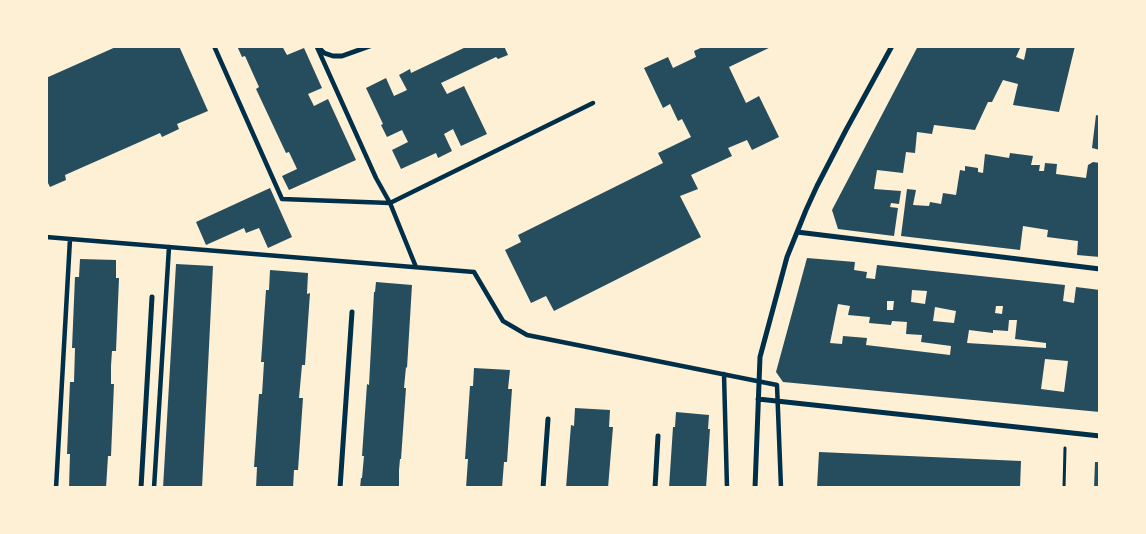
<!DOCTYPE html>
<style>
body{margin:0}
#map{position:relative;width:1146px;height:534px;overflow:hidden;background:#fdf0d5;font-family:"Nunito Sans",sans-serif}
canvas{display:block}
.frame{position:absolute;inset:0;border:48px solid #fdf0d5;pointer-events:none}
</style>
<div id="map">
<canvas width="1146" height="534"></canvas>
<div class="frame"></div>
</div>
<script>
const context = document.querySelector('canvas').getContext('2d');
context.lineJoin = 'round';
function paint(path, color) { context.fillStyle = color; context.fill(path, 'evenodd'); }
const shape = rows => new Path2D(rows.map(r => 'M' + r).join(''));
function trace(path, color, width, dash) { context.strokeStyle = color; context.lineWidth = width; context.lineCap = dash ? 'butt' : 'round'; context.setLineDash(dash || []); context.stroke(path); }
paint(shape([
 [118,46,179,46,208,111,177,124,179,129,162,137,160,133,65,175,66,180,50,187,48,183,46,184,46,78],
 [237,46,282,46,287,55,304,48,322,88,308,94,314,106,328,99,356,160,289,190,282,176,297,169,289,152,286,153,256,89,259,87,245,56,242,57],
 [468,46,504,46,508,55,498,59,496,57,441,83,447,94,464,86,487,134,461,146,453,129,444,134,452,151,438,158,436,153,401,169,392,150,408,142,402,130,387,137,381,125,383,124,366,88,386,78,394,96,407,90,399,75,410,69,411,73],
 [705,46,773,46,729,67,746,103,759,96,779,137,752,150,747,140,728,148,732,156,691,175,698,189,680,196,701,237,554,311,546,296,531,303,505,250,521,242,518,235,663,163,658,153,691,137,682,119,678,121,670,104,663,108,644,68,668,57,673,68,696,57,694,51],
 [918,46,1021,46,1016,57,1024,60,1027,46,1075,46,1059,112,1013,105,1018,84,1003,80,992,102,988,102,975,130,934,125,932,134,917,132,915,153,906,152,903,173,877,170,874,189,901,191,899,204,891,203,890,207,898,208,894,236,838,229,832,210],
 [1096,115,1100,116,1100,150,1092,148],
 [1010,153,1033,156,1031,165,1040,165,1039,171,1044,171,1045,163,1057,164,1056,174,1086,178,1088,165,1093,162,1100,163,1100,257,1077,255,1078,241,1047,237,1048,230,1023,226,1020,250,901,236,907,189,916,190,913,205,929,206,930,202,941,204,943,193,956,195,960,170,965,171,965,166,978,168,978,172,983,173,985,154,1009,158],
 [270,188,292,237,268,248,259,228,246,233,244,228,206,245,196,222],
 [807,258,855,262,854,270,867,272,866,278,875,279,877,265,1065,285,1063,301,1074,303,1076,287,1100,290,1100,412,783,382,776,372],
 [912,290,927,291,925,304,911,302],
 [887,301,894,301,893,310,887,310],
 [838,304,850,306,848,315,870,317,869,323,891,325,892,321,907,322,906,334,922,335,921,342,951,346,950,355,866,345,867,338,843,336,842,344,830,343],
 [996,306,1003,306,1002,314,995,313],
 [935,307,956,311,954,323,933,321],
 [1009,320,1017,320,1015,339,1046,343,1046,348,967,343,969,330,993,333,993,330,1008,331],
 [1045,359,1068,361,1064,392,1041,389],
 [80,259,116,260,116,278,119,278,116,351,112,351,111,366,111,384,114,384,111,456,108,456,106,488,69,488,70,454,67,454,70,382,74,382,75,348,72,348,75,277,79,277],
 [176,264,213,266,202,488,163,488],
 [270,270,308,273,307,294,310,293,305,365,302,365,299,398,303,398,298,470,294,470,293,488,256,488,257,467,254,467,259,394,262,394,263,379,264,362,261,362,266,290,269,290],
 [376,282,412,285,407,368,406,367,404,388,406,388,401,459,400,459,399,470,399,488,360,488,361,478,362,478,364,456,362,456,367,384,369,385,374,292,375,292],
 [474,368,510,370,508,389,512,389,507,462,504,462,502,488,466,488,468,459,465,459,470,386,473,386],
 [575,408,610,410,609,427,613,427,608,488,566,488,571,425,574,426],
 [676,412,709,415,708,429,710,429,706,488,669,488,673,427,675,427],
 [819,452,1021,461,1020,488,817,488],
 [1095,462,1100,462,1100,488,1094,488]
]), '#264d5e');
trace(shape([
 [1064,488,1065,448]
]), '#003049', 3);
trace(shape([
 [214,46,282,199,390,203,593,103],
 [317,47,376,178,390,203,416,267],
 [46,237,474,272,503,321,527,335,777,385,781,488],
 [724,374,727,488],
 [56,488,70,239],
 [154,488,169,247]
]), '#003049', 4.5);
trace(shape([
 [317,46,324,53,333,56,342,56,370,46],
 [797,232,1100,269],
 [758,399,1100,436],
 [141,488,152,297],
 [340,488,352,312],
 [543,488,548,419],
 [655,488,658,436],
 [755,488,760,357,787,257,806,210,817,186,846,130,892,46]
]), '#003049', 5);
</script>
